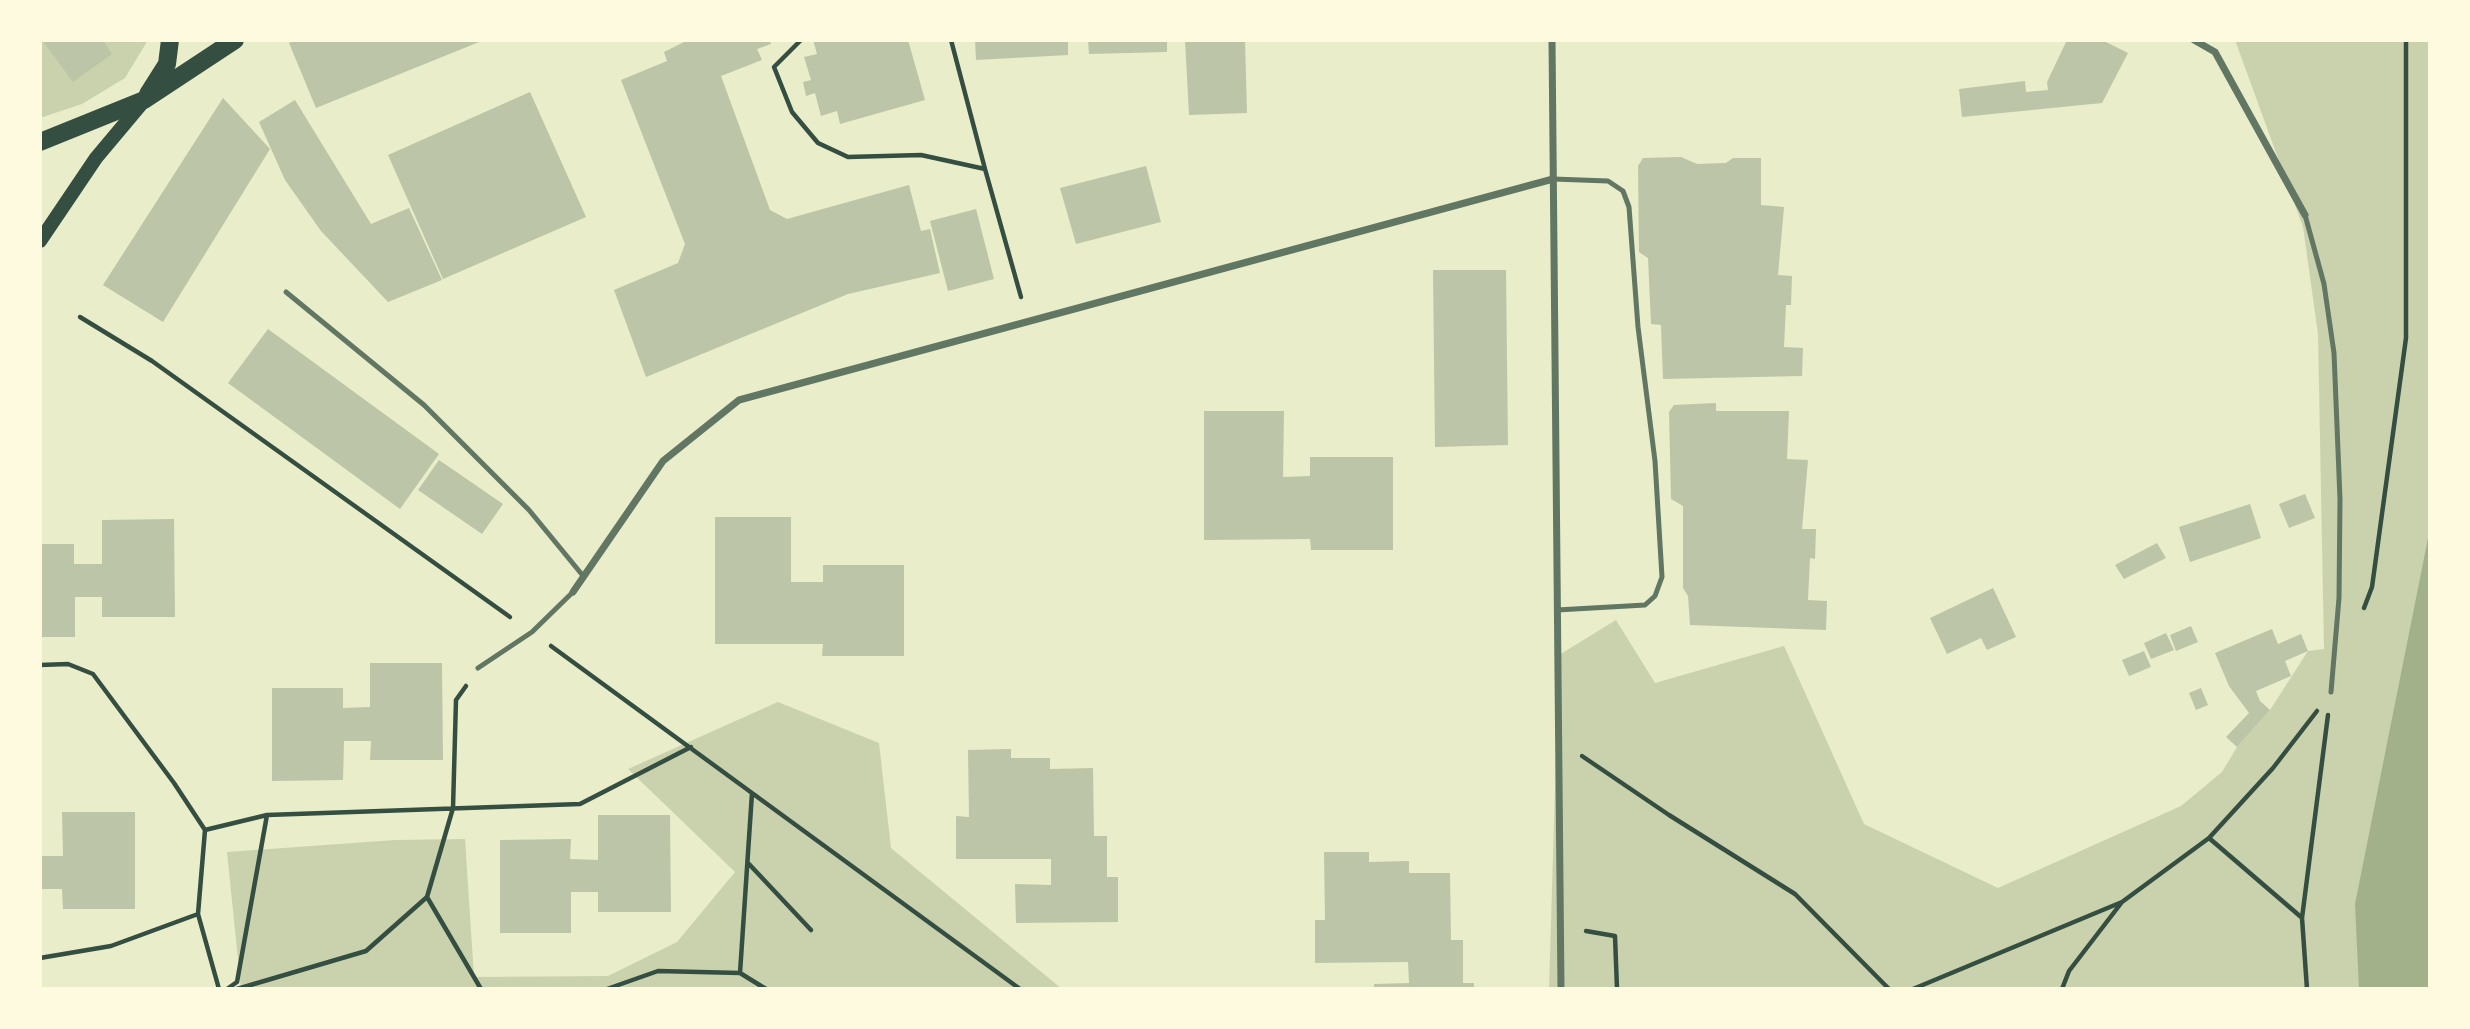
<!DOCTYPE html>
<style>
body{margin:0}
#map{position:relative;width:2470px;height:1029px;overflow:hidden;background:#e9edc9;font-family:"Open Sans",sans-serif}
canvas{display:block}
.frame{position:absolute;inset:0;border:42px solid #fefae0;pointer-events:none}
</style>
<div id="map">
<canvas width="2470" height="1029"></canvas>
<div class="frame"></div>
</div>
<script>
const context = document.querySelector('canvas').getContext('2d');
context.lineJoin = 'round';
function paint(path, color) { context.fillStyle = color; context.fill(path, 'evenodd'); }
const shape = rows => new Path2D(rows.map(r => 'M' + r).join(''));
function trace(path, color, width, dash) { context.strokeStyle = color; context.lineWidth = width; context.lineCap = dash ? 'butt' : 'round'; context.setLineDash(dash || []); context.stroke(path); }
paint(shape([
 [40,40,148,40,125,78,82,104,40,118],
 [2235,40,2430,40,2430,989,1549,989,1559,655,1616,620,1655,683,1784,646,1864,824,1998,888,2181,806,2222,772,2237,747,2270,710,2308,651,2324,649,2318,334,2303,227],
 [778,702,879,743,891,848,1062,989,241,989,227,852,395,840,465,839,474,977,608,976,677,942,735,872,628,769]
]), '#cad2ad');
paint(shape([
 [2430,528,2430,989,2359,989,2355,904]
]), '#a3b18a');
paint(shape([
 [42,40,103,40,112,54,73,82],
 [296,40,484,40,316,108,289,43],
 [688,40,770,40,771,44,757,49,762,60,721,76,770,210,787,219,909,185,921,231,930,229,940,273,848,294,646,377,614,290,678,263,685,244,621,80,667,61,664,52],
 [813,40,908,40,925,100,840,124,837,111,821,116,815,93,806,96,803,82,811,80,804,57,817,54],
 [975,40,1068,40,1068,55,976,60],
 [1088,40,1167,40,1167,52,1089,54],
 [1185,40,1245,40,1247,113,1189,115],
 [2067,40,2102,40,2128,53,2102,103,1962,117,1959,89,2025,81,2026,92,2048,90,2047,82],
 [530,92,586,217,443,279,388,155],
 [223,98,270,149,163,322,103,285],
 [295,100,371,224,409,208,442,280,388,302,321,231,285,180,259,122],
 [1681,157,1697,164,1726,163,1733,158,1761,158,1761,205,1784,207,1778,275,1792,276,1791,305,1786,305,1784,347,1803,348,1802,376,1663,379,1661,325,1651,324,1648,258,1639,252,1638,166,1643,158],
 [1146,166,1161,222,1076,244,1060,188],
 [976,209,994,279,948,291,930,221],
 [1433,270,1506,270,1508,445,1435,447],
 [268,329,439,454,400,509,228,383],
 [1716,403,1716,411,1789,411,1787,459,1808,460,1802,529,1816,529,1815,559,1810,558,1808,600,1827,601,1826,630,1690,625,1688,596,1683,588,1683,506,1671,499,1669,412,1674,405],
 [1204,411,1284,411,1283,477,1310,476,1310,457,1393,457,1393,550,1311,550,1310,539,1204,540],
 [439,460,503,504,482,534,418,490],
 [2305,494,2315,518,2289,528,2279,504],
 [2250,504,2261,538,2190,562,2179,527],
 [715,517,791,517,791,582,823,582,823,565,904,565,904,656,822,656,823,644,715,644],
 [174,519,175,617,102,617,102,597,75,597,75,637,40,637,40,544,74,544,74,564,102,564,102,520],
 [2157,543,2166,558,2124,579,2115,565],
 [1993,588,2016,637,1987,650,1981,638,1947,654,1930,618],
 [2191,626,2198,642,2176,651,2170,635],
 [2272,629,2278,644,2301,634,2308,651,2285,661,2291,676,2256,691,2260,701,2270,710,2237,747,2226,737,2249,713,2229,686,2215,653],
 [2166,633,2174,650,2151,659,2144,643],
 [2144,651,2151,667,2129,676,2122,660],
 [370,663,442,663,443,760,370,760,371,741,344,741,343,780,272,781,272,688,343,688,343,708,370,707],
 [2201,688,2208,705,2196,710,2189,693],
 [1011,749,1011,758,1050,758,1050,769,1093,768,1094,836,1107,836,1107,877,1118,877,1118,922,1016,923,1015,884,1051,885,1051,859,956,859,956,816,969,817,968,750],
 [62,812,135,812,135,909,63,909,62,889,40,889,40,856,63,856],
 [598,815,670,815,671,912,598,912,598,892,571,892,571,933,500,933,500,840,571,839,570,859,598,860],
 [1324,852,1369,852,1369,862,1409,861,1409,873,1450,873,1451,940,1463,940,1463,983,1474,983,1474,989,1374,989,1374,984,1409,983,1408,962,1315,963,1315,920,1325,920]
]), '#bcc5a7');
trace(shape([
 [801,40,774,67,792,112,818,143,848,157,921,155,985,169,1021,297],
 [951,40,985,169],
 [80,317,152,361,510,617],
 [2364,608,2372,587,2406,338,2406,40],
 [551,646,1020,989],
 [40,665,68,664,93,674,174,783,205,830,198,914,219,989],
 [1582,756,1669,815,1795,894,1889,989],
 [205,830,267,815,580,804,691,747],
 [749,864,811,930],
 [427,897,481,989],
 [2301,917,2209,838,2273,768,2317,711],
 [1586,931,1615,936,1617,989],
 [40,958,111,946,198,914],
 [740,973,752,793],
 [227,989,237,982,267,815],
 [237,989,366,951,427,897,453,808,456,700,466,686],
 [607,989,658,971,740,973,766,989],
 [1913,989,2122,902],
 [2062,989,2069,971,2122,902,2209,838],
 [2307,989,2302,918,2328,715]
]), '#344e41', 4.5);
trace(shape([
 [1553,179,1608,181,1623,191,1629,207,1638,327,1655,461,1662,577,1655,596,1645,605,1557,610],
 [2305,215,2324,284,2334,353,2340,499,2339,598,2331,692],
 [286,292,424,405,529,510,584,577],
 [478,668,532,632,573,592]
]), '#617663', 5);
trace(shape([
 [1552,40,1561,989],
 [2194,40,2215,52,2305,215],
 [573,592,663,461,739,400,1553,179]
]), '#617663', 7);
trace(shape([
 [40,241,96,158,143,102]
]), '#344e41', 14);
trace(shape([
 [148,94,167,64,170,40],
 [40,142,144,100,235,40]
]), '#344e41', 18);
</script>
